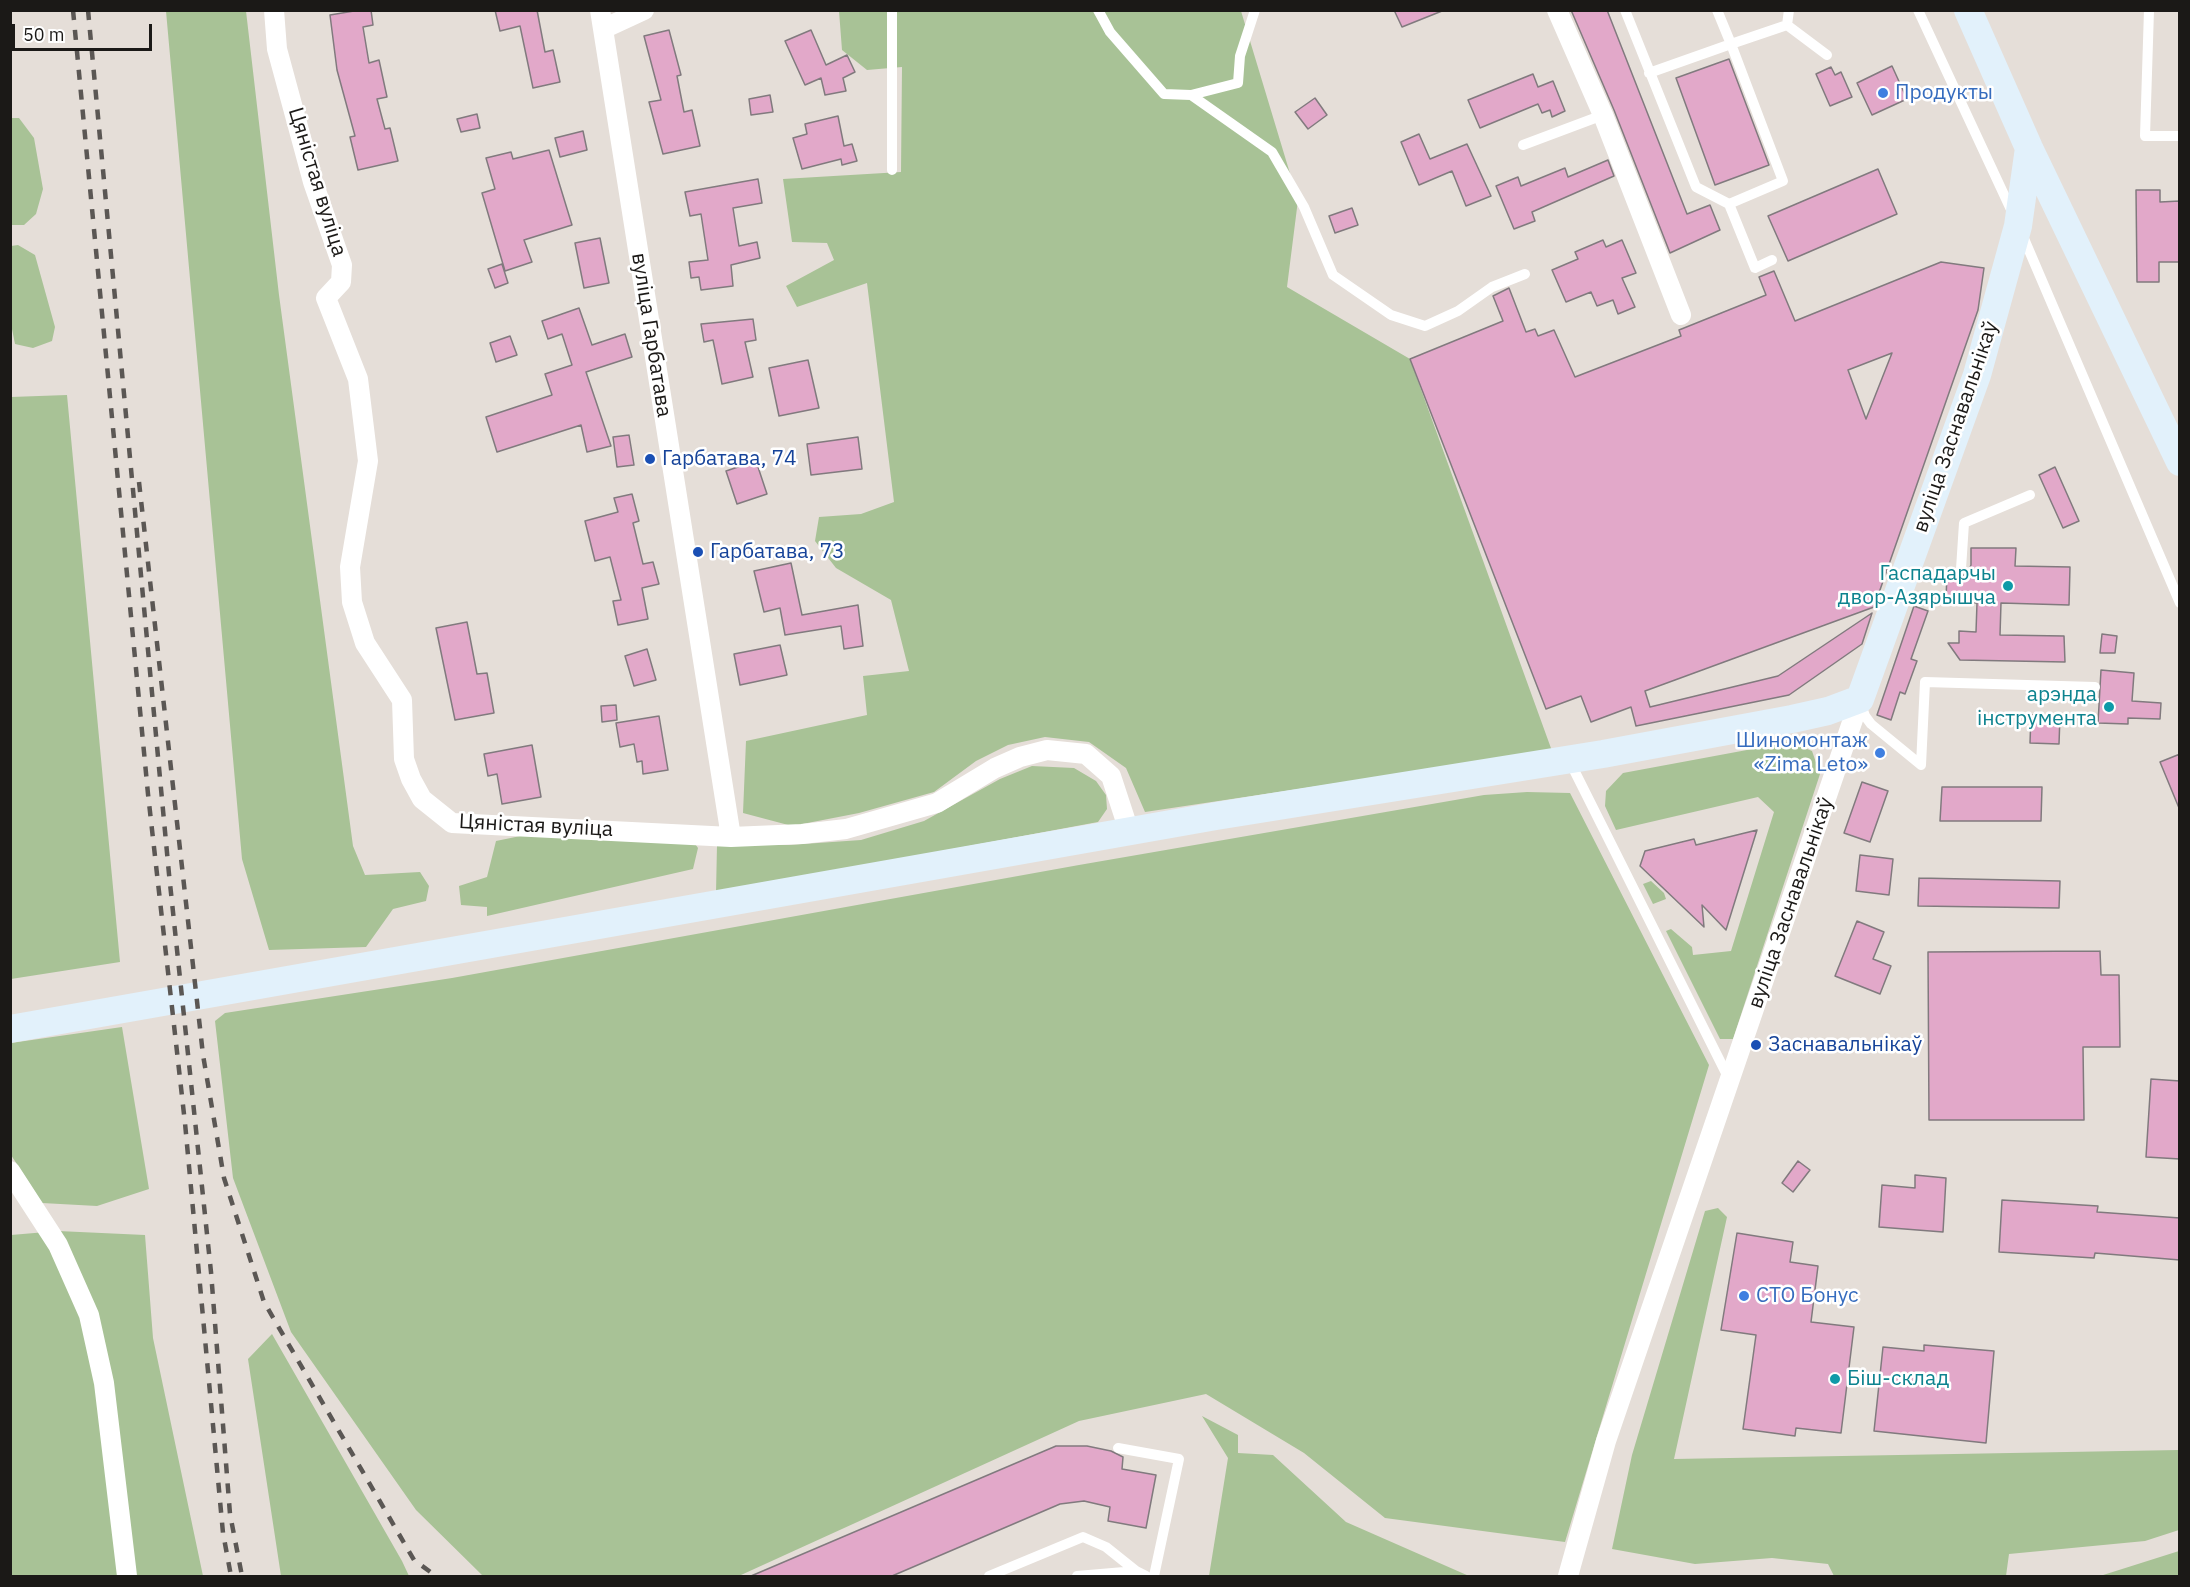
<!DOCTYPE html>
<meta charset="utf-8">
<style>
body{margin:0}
#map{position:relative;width:2190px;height:1587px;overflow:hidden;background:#e5ded8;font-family:"IBM Plex Sans",sans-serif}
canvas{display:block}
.frame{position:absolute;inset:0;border:12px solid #1b1917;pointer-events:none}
.scale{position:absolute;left:12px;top:24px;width:140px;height:27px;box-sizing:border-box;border:3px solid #1b1917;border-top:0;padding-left:8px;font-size:18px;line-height:21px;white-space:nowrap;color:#1b1917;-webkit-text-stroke:4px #fff;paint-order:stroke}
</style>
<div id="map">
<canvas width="2190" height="1587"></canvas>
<div class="frame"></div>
<div class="scale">50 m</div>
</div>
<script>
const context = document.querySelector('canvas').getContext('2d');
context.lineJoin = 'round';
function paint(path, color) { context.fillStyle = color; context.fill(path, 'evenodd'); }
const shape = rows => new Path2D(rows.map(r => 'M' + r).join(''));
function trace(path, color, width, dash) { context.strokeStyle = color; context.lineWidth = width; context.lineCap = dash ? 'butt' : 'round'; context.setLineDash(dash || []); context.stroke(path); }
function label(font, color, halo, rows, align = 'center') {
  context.font = font + ' "IBM Plex Sans",sans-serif'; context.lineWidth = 5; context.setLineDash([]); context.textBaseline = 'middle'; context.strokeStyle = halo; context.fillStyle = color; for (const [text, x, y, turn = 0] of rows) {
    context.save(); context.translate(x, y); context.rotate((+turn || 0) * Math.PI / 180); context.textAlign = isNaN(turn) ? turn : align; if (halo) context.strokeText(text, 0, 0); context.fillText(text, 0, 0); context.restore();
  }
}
paint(shape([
 [166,11,246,11,279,295,353,846,365,875,420,872,429,886,426,901,393,909,366,947,269,950,242,859],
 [839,11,1241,11,1298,200,1287,287,1410,359,1552,751,1145,812,1126,768,1089,742,1045,737,1008,745,976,761,934,792,859,813,792,826,743,813,746,741,867,715,863,676,909,671,891,600,836,568,815,541,819,517,861,514,894,502,867,283,797,307,786,286,834,260,827,243,792,242,783,179,901,172,902,67,867,70,842,50],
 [11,118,19,118,34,138,43,189,36,214,24,225,11,225],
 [18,245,35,255,55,327,52,341,33,348,15,344,11,324,11,246],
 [67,395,120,962,11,979,11,397],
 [1790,742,1812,751,1820,774,1733,1039,1720,1039,1666,931,1671,929,1692,947,1693,955,1731,951,1774,812,1758,797,1616,830,1605,806,1606,791,1623,773],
 [1032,766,1074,768,1096,781,1106,795,1107,809,1098,822,716,893,717,845,789,845,861,840,924,821,1000,779],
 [1527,792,1570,793,1709,1065,1565,1542,1385,1518,1304,1453,1206,1394,1079,1421,741,1575,483,1576,416,1510,291,1332,233,1178,215,1021,225,1013,452,978,1079,865,1484,795],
 [535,833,691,838,698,848,693,869,487,916,487,907,461,905,459,886,487,877,496,841],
 [1651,881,1664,893,1666,899,1653,904,1643,884],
 [122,1027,149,1189,97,1206,42,1203,11,1155,11,1043],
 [1718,1208,1727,1217,1674,1459,2179,1450,2179,1530,2145,1541,2009,1554,2006,1576,1834,1576,1828,1564,1772,1558,1695,1564,1612,1549,1632,1455,1705,1211],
 [58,1231,145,1235,153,1338,203,1576,11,1576,11,1235],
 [272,1334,402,1561,409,1576,281,1576,248,1359],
 [1202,1416,1238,1435,1238,1453,1273,1455,1346,1522,1469,1576,1209,1576,1228,1458],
 [2179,1551,2179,1576,2100,1576]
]), '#a8c296');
const building = shape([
 [360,10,371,10,373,25,363,27,369,63,379,60,387,97,377,99,385,129,390,128,398,161,358,170,350,137,355,136,337,70,330,15,360,10],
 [495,10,537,10,545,52,553,50,560,82,533,88,520,26,500,31,495,10],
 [1394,10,1442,10,1442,11,1402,27,1394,10],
 [1571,10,1607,10,1687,214,1710,205,1720,230,1670,253,1614,110,1571,10],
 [669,30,681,75,677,76,684,112,692,110,700,146,663,154,649,102,661,100,644,36,669,30],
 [811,30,826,65,847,55,855,72,843,78,846,91,825,95,821,78,805,85,785,41,811,30],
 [1729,59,1769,165,1715,185,1676,78,1729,59],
 [1892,66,1907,99,1872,115,1857,83,1892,66],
 [1831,67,1835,75,1841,72,1852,97,1830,106,1816,74,1831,67],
 [1533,74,1538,87,1553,81,1565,111,1552,117,1550,110,1542,113,1538,104,1480,128,1468,100,1533,74],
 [770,95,773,112,751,115,749,99,770,95],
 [1315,98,1327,115,1308,129,1295,112,1315,98],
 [477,114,480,128,461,132,457,119,477,114],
 [838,116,844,146,852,144,857,161,842,165,841,159,802,169,793,138,807,134,805,124,838,116],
 [583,131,587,150,560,157,555,138,583,131],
 [1419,134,1430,159,1467,144,1491,196,1466,206,1452,171,1419,185,1401,142,1419,134],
 [549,150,572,225,524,240,532,262,505,271,482,193,495,189,486,158,511,152,513,159,549,150],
 [1608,160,1614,176,1532,212,1535,221,1514,229,1496,186,1518,177,1521,186,1565,168,1568,177,1608,160],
 [1878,169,1897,214,1788,261,1768,216,1878,169],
 [758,179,762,203,733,208,739,246,757,242,760,258,731,265,733,286,701,290,699,277,691,278,689,262,708,260,701,214,690,216,685,192,758,179],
 [2136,190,2160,190,2160,202,2180,201,2180,262,2159,262,2159,282,2137,282,2136,190],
 [1352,208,1358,225,1335,233,1329,216,1352,208],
 [600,238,609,283,584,288,575,243,600,238],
 [1603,240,1606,247,1622,240,1636,273,1622,278,1635,307,1618,314,1613,300,1597,306,1591,292,1566,302,1552,270,1578,259,1575,252,1603,240],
 [1941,262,1984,268,1978,310,1874,607,1645,691,1650,707,1778,676,1872,613,1862,644,1789,695,1636,726,1631,707,1591,722,1581,696,1546,709,1410,359,1503,321,1493,296,1509,288,1526,332,1535,329,1538,336,1554,330,1575,377,1681,336,1679,330,1766,295,1759,277,1774,271,1795,321,1941,262],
 [1892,353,1866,419,1848,370,1892,353],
 [502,264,508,283,495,288,488,269,502,264],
 [579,308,592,345,625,334,632,357,586,372,611,446,587,452,581,425,497,452,486,417,552,395,545,374,572,365,562,334,548,339,542,321,579,308],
 [753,319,756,340,745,342,753,377,722,384,713,340,704,342,701,324,753,319],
 [510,336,517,355,496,362,490,343,510,336],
 [808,360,819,408,779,416,769,368,808,360],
 [629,435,634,465,617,467,613,437,629,435],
 [858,437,862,469,811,475,807,444,858,437],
 [756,461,767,494,737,504,726,471,756,461],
 [2055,467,2079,521,2063,528,2039,475,2055,467],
 [632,494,639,521,633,523,643,564,653,562,659,584,642,588,648,619,618,625,613,601,621,600,610,557,595,561,585,521,618,512,614,498,632,494],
 [1971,548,2016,548,2015,566,2070,567,2069,605,2001,603,2000,635,2064,636,2065,662,1960,660,1948,643,1959,643,1959,631,1976,632,1977,603,1946,602,1947,570,1954,570,1960,576,1967,574,1971,565,1971,548],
 [791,563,802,615,858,605,863,646,844,649,841,626,785,635,780,608,764,612,754,571,791,563],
 [1914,606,1928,611,1911,659,1917,661,1905,694,1900,692,1891,720,1877,715,1914,606],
 [467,622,477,674,487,673,494,713,455,720,436,628,467,622],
 [2102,634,2117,636,2115,653,2100,653,2102,634],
 [780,645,787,675,740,685,734,654,780,645],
 [647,649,656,680,634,686,625,656,647,649],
 [2101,670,2134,673,2132,701,2161,703,2160,719,2128,718,2128,724,2098,723,2101,670],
 [616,705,617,720,602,722,601,706,616,705],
 [2031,715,2060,716,2059,744,2030,743,2031,715],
 [659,716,668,770,643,774,642,761,637,762,634,744,620,747,616,723,659,716],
 [532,745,541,797,502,804,497,774,488,776,484,754,532,745],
 [2180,754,2180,808,2179,808,2160,762,2180,754],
 [1862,782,1888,791,1870,842,1844,833,1862,782],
 [1942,787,2042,787,2041,821,1940,821,1942,787],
 [1757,830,1726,930,1702,905,1704,927,1640,866,1645,851,1694,839,1696,845,1757,830],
 [1860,855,1893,859,1889,895,1856,891,1860,855],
 [1919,878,2060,881,2059,908,1918,906,1919,878],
 [1857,921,1884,932,1873,959,1891,966,1880,994,1835,976,1857,921],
 [2100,951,2101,975,2119,975,2120,1047,2083,1047,2084,1120,1929,1120,1928,952,2100,951],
 [2151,1079,2180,1081,2180,1159,2146,1157,2151,1079],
 [1798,1161,1810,1170,1793,1192,1782,1183,1798,1161],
 [1915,1175,1946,1178,1943,1232,1879,1227,1882,1185,1915,1188,1915,1175],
 [2002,1200,2098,1206,2097,1212,2180,1218,2180,1260,2095,1253,2094,1258,1999,1252,2002,1200],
 [1737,1233,1793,1242,1790,1262,1818,1266,1811,1322,1854,1327,1841,1433,1796,1428,1795,1436,1743,1429,1756,1335,1721,1330,1737,1233],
 [1924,1345,1994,1351,1986,1443,1874,1431,1883,1347,1924,1351,1924,1345],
 [1056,1446,1087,1446,1111,1451,1123,1457,1122,1469,1156,1475,1146,1528,1108,1521,1110,1507,1084,1501,1060,1504,892,1576,751,1576,1056,1446]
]);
paint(building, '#e2a8c9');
trace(building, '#817a7e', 1.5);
trace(shape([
 [1098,10,1110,32,1164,94,1191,95,1272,152,1304,207,1333,275,1391,315,1425,326,1458,311,1492,287,1525,274],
 [1625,10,1696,187,1729,204,1783,181,1731,44,1787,25],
 [1789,10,1787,25,1827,55],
 [1918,10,2013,214],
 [2149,10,2145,136,2180,136],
 [1649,73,1731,44,1717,10],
 [1191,95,1238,83,1240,56,1255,10],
 [1523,145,1603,115],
 [892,170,892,10],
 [1729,204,1755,268,1772,260],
 [2022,234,2180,603],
 [1961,569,1964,523,2030,495],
 [1860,702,1865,716,1871,724,1921,765],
 [1570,762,1730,1081],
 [1921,765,1925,682,2095,687],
 [1118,1448,1179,1459,1154,1576],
 [989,1576,1083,1537,1106,1547,1136,1571],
 [1077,1576,1136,1571,1146,1576]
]), '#fff', 10);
trace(shape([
 [274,10,277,49,313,182,342,265,341,282,326,298,358,379,368,461,350,567,352,602,365,643,402,700,404,759,411,779,422,799,452,823,731,837,802,834,846,829,937,803,995,768,1020,757,1047,750,1086,754,1111,776,1129,831],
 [600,10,731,837],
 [1557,10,1603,115,1681,315],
 [603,29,644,10],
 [10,1171,58,1245,89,1315,104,1383,127,1576],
 [1568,1576,1606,1441,1860,699]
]), '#fff', 20);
trace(shape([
 [1968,10,2029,148,2180,462],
 [10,1029,1216,816,1603,754,1792,719,1828,711,1860,699,1977,375,2018,226,2029,148]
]), '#e2f1fb', 28);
trace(shape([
 [73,10,148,794,185,1123,223,1533,231,1576],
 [88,10,169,874,211,1272,230,1514,242,1576],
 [139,482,203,1055,224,1178,264,1302,414,1560,436,1576]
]), '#5b5754', 4.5, [10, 10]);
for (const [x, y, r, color] of [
 [1883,93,6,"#3f7fe0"],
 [650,459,6,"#1a4fb4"],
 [698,552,6,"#1a4fb4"],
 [2008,586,6,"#0f9aa8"],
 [2109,707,6,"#0f9aa8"],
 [1880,753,6,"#3f7fe0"],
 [1756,1045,6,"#1a4fb4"],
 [1744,1296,6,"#3f7fe0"],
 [1835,1379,6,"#0f9aa8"]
]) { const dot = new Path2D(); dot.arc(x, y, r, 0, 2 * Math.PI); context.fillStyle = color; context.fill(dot); trace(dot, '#fff', 2); }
label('21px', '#366cbe', '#fff', [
 ["Продукты",1895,93],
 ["Шиномонтаж",1868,741,"right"],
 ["«Zima Leto»",1868,765,"right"],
 ["СТО Бонус",1756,1296]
], 'left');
label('21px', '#1b1917', '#fff', [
 ["Цяністая вуліца",317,182,73],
 ["вуліца Гарбатава",651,335,81],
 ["вуліца Заснавальнікаў",1956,427,-71],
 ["Цяністая вуліца",536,826,3],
 ["вуліца Заснавальнікаў",1791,903,-71]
]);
label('21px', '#164399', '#fff', [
 ["Гарбатава, 74",662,459],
 ["Гарбатава, 73",710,552],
 ["Заснавальнікаў",1768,1045]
], 'left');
label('21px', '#0d838f', '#fff', [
 ["Гаспадарчы",1996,574],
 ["двор-Азярышча",1996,598],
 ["арэнда",2097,695],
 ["інструмента",2097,719],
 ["Біш-склад",1847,1379,"left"]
], 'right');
</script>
